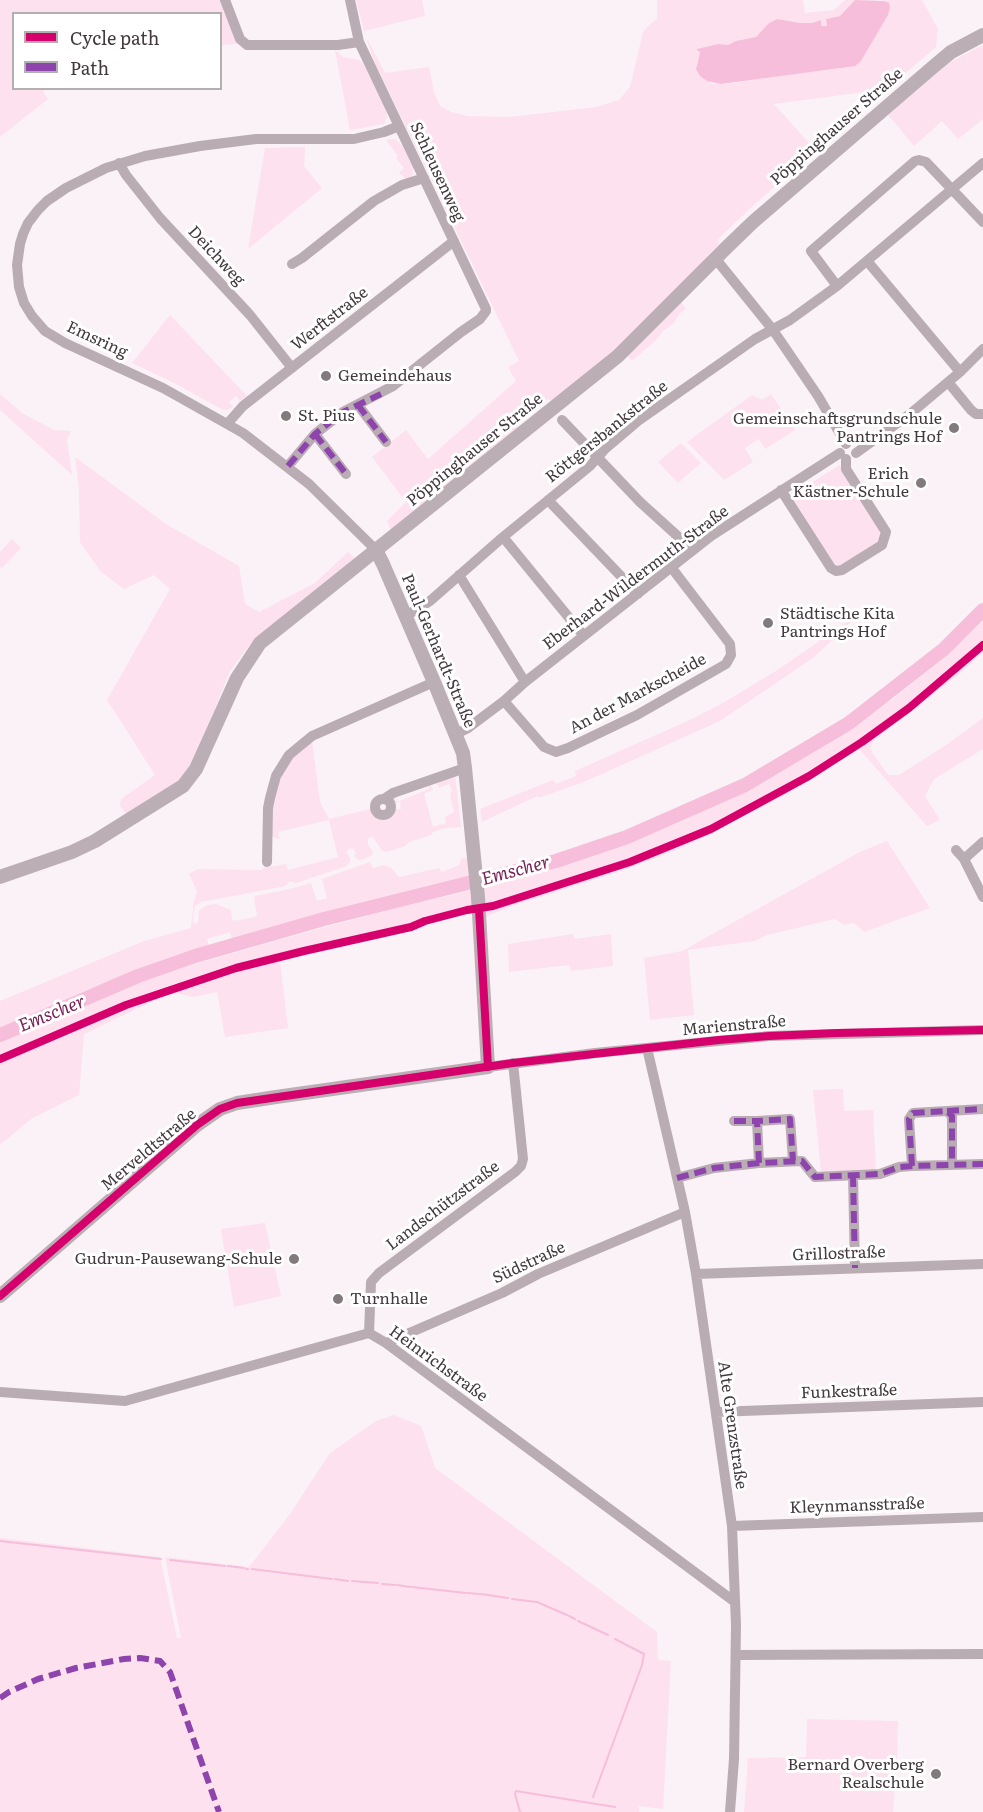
<!DOCTYPE html>
<meta charset="utf-8">
<style>
body{margin:0}
#map{position:relative;width:983px;height:1812px;overflow:hidden;background:#faf2f6;font-family:Literata,serif}
canvas{display:block}
.legend{position:absolute;left:12px;top:12px;width:210px;height:78px;box-sizing:border-box;background:#fff;border:2px solid #b4b0b2;margin:0;padding:8px 10px;list-style:none;font-size:18px;color:#43393e}
.legend li{display:flex;align-items:center;gap:12px;height:30px}
.legend b{width:30px;border:2px solid #b4b0b2}
</style>
<div id="map">
<canvas width="983" height="1812"></canvas>
<ul class="legend">
<li><b style="height:8px;background:#d6006c"></b>Cycle path</li>
<li><b style="height:8px;background:#8e44ad"></b>Path</li>
</ul>
</div>
<script>
const context = document.querySelector('canvas').getContext('2d');
context.lineJoin = 'round';
function paint(path, color) { context.fillStyle = color; context.fill(path, 'evenodd'); }
const shape = rows => new Path2D(rows.map(r => 'M' + r).join(''));
function trace(path, color, width, dash) { context.strokeStyle = color; context.lineWidth = width; context.lineCap = dash ? 'butt' : 'round'; context.setLineDash(dash || []); context.stroke(path); }
function label(font, color, halo, rows, align = 'center') {
  context.font = font + ' Literata,serif'; context.lineWidth = 6; context.setLineDash([]); context.textBaseline = 'middle'; context.strokeStyle = halo; context.fillStyle = color; for (const [text, x, y, turn = 0] of rows) {
    context.save(); context.translate(x, y); context.rotate((+turn || 0) * Math.PI / 180); context.textAlign = isNaN(turn) ? turn : align; if (halo) context.strokeText(text, 0, 0); context.fillText(text, 0, 0); context.restore();
  }
}
paint(shape([
 [0,0,221,0,238,44,221,45,220,14,14,14,14,88,46,89,43,92,48,99,0,137],
 [356,0,422,0,425,16,364,31],
 [657,0,803,0,805,13,834,10,845,0,855,0,840,16,826,19,827,26,821,26,821,20,812,23,800,23,777,19,769,23,756,37,736,41,728,45,718,44,697,49,700,52,696,66,704,79,713,84,728,84,803,72,835,69,861,61,888,15,890,8,887,1,879,0,922,0,938,29,936,47,887,89,774,104,816,151,757,202,720,237,718,239,719,244,708,255,705,259,705,262,622,346,553,401,547,399,544,404,517,423,519,426,509,437,391,530,387,521,406,502,372,457,406,430,428,459,516,381,508,367,519,361,374,61,367,40,368,40,385,73,429,67,434,92,440,106,451,112,468,116,510,117,596,107,619,100,630,87,643,32,649,25,657,19],
 [983,45,983,119,958,139,942,121,914,146,888,115,947,64],
 [335,50,343,57,359,60,364,65,386,109,387,117,384,124,350,130],
 [391,139,395,139,402,145,413,167,413,175,407,180,399,173,404,168,396,158,398,156,386,140],
 [305,147,304,166,322,188,248,249,265,148],
 [681,302,686,309,680,313,674,323,663,331,656,340,632,361,628,356],
 [170,315,247,396,240,401,236,396,229,402,233,407,231,408,226,410,221,409,178,385,132,363],
 [0,394,22,413,54,430,71,431,67,440,72,475,0,410],
 [771,394,795,430,765,449,759,439,745,448,753,462,724,480,687,442,752,395,762,400],
 [681,443,701,463,678,483,658,462],
 [75,457,166,524,239,566,245,604,259,612,315,583,348,552,355,558,256,638,242,655,229,673,198,751,182,782,127,815,120,806,121,799,155,775,107,700,170,589,154,575,124,589,101,572,80,542,79,489],
 [840,465,879,528,881,533,877,543,843,564,838,565,833,562,791,495],
 [12,539,21,548,2,568,0,567,0,552],
 [851,619,852,621,813,658,720,721,584,782,538,798,537,796,482,822,480,809,553,780,556,784,576,776,575,771,692,719,723,703,779,669],
 [983,621,983,652,963,671,873,741,870,749,888,775,899,775,943,747,983,718,983,749,934,779,925,796,940,820,927,826,859,749,781,797,679,849,624,870,509,907,484,918,481,888,604,852,686,819,761,782,844,732,894,698,944,658],
 [312,740,320,802,329,819,370,809,377,819,387,819,393,815,396,809,401,809,400,802,394,803,395,797,397,802,429,789,428,784,430,783,433,790,424,794,433,827,446,823,445,817,454,812,450,795,452,790,449,784,439,788,436,780,455,775,461,827,445,828,433,832,431,835,409,842,405,846,387,852,382,851,373,837,368,838,368,844,373,852,371,856,361,860,357,859,354,856,356,854,354,849,349,848,346,853,350,857,350,861,347,866,296,883,290,881,286,886,201,902,195,906,194,910,193,922,196,924,198,922,199,910,208,905,216,904,231,910,232,920,234,921,255,917,257,915,254,898,255,896,290,889,311,883,317,901,327,898,322,879,370,862,373,868,385,865,391,868,399,877,439,868,442,872,459,865,462,858,468,858,472,878,232,940,230,932,207,939,209,947,176,955,81,992,0,1028,0,1001,144,941,191,928,194,901,197,891,189,874,198,869,262,870,262,868,286,864,288,870,338,857,329,820,278,832,280,839,274,838,272,835,271,814,275,789,292,757],
 [887,841,930,908,864,932,854,923,844,925,835,919,767,935,755,941,688,950,694,1015,650,1020,644,958,682,951,860,852],
 [473,890,474,906,471,905,417,927,280,960,288,1028,225,1037,217,992,193,997,172,992,84,1034,79,1095,31,1119,5,1141,0,1144,0,1040,153,976,293,936,396,908],
 [573,934,575,939,611,934,613,966,571,971,569,965,509,972,508,944],
 [843,1089,844,1111,873,1110,876,1171,821,1173,813,1090],
 [265,1223,281,1296,234,1307,221,1229],
 [394,1415,421,1426,435,1468,657,1632,658,1660,671,1661,663,1809,639,1806,639,1812,0,1812,0,1538,160,1557,177,1638,181,1638,165,1557,249,1567,290,1514,330,1453,376,1421],
 [807,1719,898,1721,897,1760,893,1812,744,1812,748,1758,806,1757]
]), '#fde1ee');
paint(shape([
 [855,0,885,1,889,3,890,8,888,15,861,61,855,66,721,84,707,81,700,76,696,69,700,52,697,50,697,49,718,44,728,45,736,41,756,37,769,23,777,19,800,23,812,23,821,20,821,26,827,26,826,19,840,16]
]), '#f6beda');
trace(shape([
 [0,1541,161,1559],
 [170,1560,225,1566],
 [228,1566,244,1568],
 [246,1569,248,1569],
 [252,1569,332,1579],
 [335,1579,348,1581],
 [352,1581,378,1583],
 [382,1584,395,1585],
 [397,1585,410,1587],
 [412,1587,466,1593],
 [468,1593,479,1594],
 [481,1594,508,1598],
 [512,1599,537,1602,567,1615],
 [569,1616,575,1619],
 [578,1621,608,1635],
 [593,1797,642,1665,644,1654,615,1639],
 [520,1812,515,1794,516,1791,615,1807]
]), '#f6beda', 2);
trace(shape([
 [0,1035,138,976,195,956,324,919,556,861,627,837,745,785,849,723,944,649,983,610]
]), '#f6beda', 14);
trace(shape([
 [225,0,240,39,247,45,338,45,359,42],
 [119,163,126,175,160,218,250,315,292,368],
 [715,258,773,330,818,396,846,444],
 [868,262,960,372],
 [292,264,302,258,374,201,402,185,424,178],
 [837,286,811,251,915,161,919,160,926,162,983,222],
 [948,382,971,410,976,414,983,414],
 [358,405,386,442],
 [562,420,640,502,693,550],
 [228,423,243,406,454,241],
 [315,434,346,474],
 [856,453,910,414,960,372,983,349],
 [288,466,315,434,343,412,393,386,461,332,480,319,486,311,486,309,359,42,350,0],
 [781,490,831,568,836,571,842,570,882,545,886,532,846,469,846,459],
 [548,500,638,594],
 [503,537,584,636],
 [376,550,309,484,243,433,163,388,65,343,45,331,32,316,24,303,19,287,17,265,20,244,23,234,28,223,38,210,47,201,66,188,106,168,145,156,200,146,256,139,354,139,384,132,399,126],
 [459,575,525,682],
 [406,616,430,601,503,537,590,466,605,449,638,421,755,339,790,320,837,286,983,163],
 [504,701,544,747,556,752,568,748,637,715,726,664,731,655,730,644,671,567],
 [456,734,468,728,504,701,525,682,711,536,840,453],
 '375 807a8 8 0 1 1 16 0a8 8 0 1 1-16 0Z',
 [384,799,393,793,465,768],
 [956,850,964,859,983,897],
 [964,859,983,842],
 [267,862,268,808,270,798,276,776,289,755,312,736,434,682],
 [647,1048,685,1212,696,1274,732,1526,736,1625,734,1759,730,1812],
 [488,1067,595,1053,769,1036,983,1030],
 [947,1111,983,1109],
 [734,1121,757,1121],
 [759,1163,757,1121,790,1119,793,1161],
 [912,1166,909,1119,913,1113,947,1111,952,1116,952,1164],
 [853,1175,855,1268],
 [677,1178,714,1168,759,1163,802,1161,815,1177,880,1174,899,1167,912,1166,983,1164],
 [696,1274,983,1264],
 [369,1333,371,1282,379,1273,515,1172,521,1166,523,1159,513,1063],
 [386,1343,502,1293,538,1274,685,1212],
 [0,1392,125,1401,369,1333,386,1343,735,1602],
 [716,1412,983,1402],
 [732,1526,983,1517],
 [736,1655,983,1654]
]), '#b9adb3', 10);
trace(shape([
 [0,877,72,852,95,841,183,786,196,769,237,678,260,643,618,356,727,247,753,222,933,67,951,52,983,35],
 [0,1296,197,1125,220,1109,237,1103,276,1097,488,1067,478,897,465,768,463,753,434,682,383,564,376,550]
]), '#bbafb5', 14);
trace(shape([
 [358,405,386,442],
 [315,434,346,474],
 [288,466,315,434,343,412,381,394],
 [947,1111,983,1109],
 [734,1121,757,1121],
 [759,1163,757,1121,790,1119,793,1161],
 [912,1166,909,1119,913,1113,947,1111,952,1116,952,1164],
 [853,1175,855,1268],
 [677,1178,714,1168,759,1163,802,1161,815,1177,880,1174,899,1167,912,1166,983,1164],
 [0,1698,9,1692,38,1679,76,1668,124,1659,140,1658,160,1661,170,1672,219,1812]
]), '#8e44ad', 6, [12, 6]);
trace(shape([
 [479,909,488,1067],
 [0,1059,126,1005,236,968,304,951,411,927,425,921,467,910,493,906,630,862,711,829,809,776,862,742,909,708,983,645],
 [0,1296,197,1125,220,1109,237,1103,513,1063,719,1040,769,1036,837,1033,983,1030]
]), '#d6006c', 8);
for (const [x, y, r, color] of [
 [326,376,6,"#837a7e"],
 [286,416,6,"#837a7e"],
 [954,428,6,"#837a7e"],
 [921,483,6,"#837a7e"],
 [768,623,6,"#837a7e"],
 [294,1259,6,"#837a7e"],
 [338,1299,6,"#837a7e"],
 [936,1774,6,"#837a7e"]
]) { const dot = new Path2D(); dot.arc(x, y, r, 0, 2 * Math.PI); context.fillStyle = color; context.fill(dot); trace(dot, '#fff', 2); }
label('16px', '#43393e', '#fff', [
 ["Pöppinghauser Straße",837,127,-41],
 ["Schleusenweg",437,172,65],
 ["Deichweg",216,256,47],
 ["Werftstraße",330,319,-38],
 ["Emsring",97,340,25],
 ["Röttgersbankstraße",607,432,-39],
 ["Pöppinghauser Straße",475,450,-39],
 ["Eberhard-Wildermuth-Straße",636,578,-37],
 ["Paul-Gerhardt-Straße",438,651,67],
 ["An der Markscheide",638,694,-28],
 ["Marienstraße",734,1026,-5],
 ["Merveldtstraße",149,1150,-40],
 ["Landschützstraße",443,1206,-37],
 ["Grillostraße",839,1254,-2],
 ["Südstraße",529,1263,-25],
 ["Heinrichstraße",438,1364,36],
 ["Funkestraße",849,1392,-2],
 ["Alte Grenzstraße",732,1425,82],
 ["Kleynmansstraße",857,1506,-2]
]);
label('16px', '#43393e', '#fff', [
 ["Gemeindehaus",338,376],
 ["St. Pius",298,416],
 ["Gemeinschaftsgrundschule",942,419,"right"],
 ["Pantrings Hof",942,437,"right"],
 ["Erich",909,474,"right"],
 ["Kästner-Schule",909,492,"right"],
 ["Städtische Kita",780,614],
 ["Pantrings Hof",780,632],
 ["Gudrun-Pausewang-Schule",282,1259,"right"],
 ["Turnhalle",350,1299],
 ["Bernard Overberg",924,1765,"right"],
 ["Realschule",924,1783,"right"]
], 'left');
label('italic 18px', '#792257', '#fff', [
 ["Emscher",516,871,-15],
 ["Emscher",52,1014,-22]
]);
</script>
